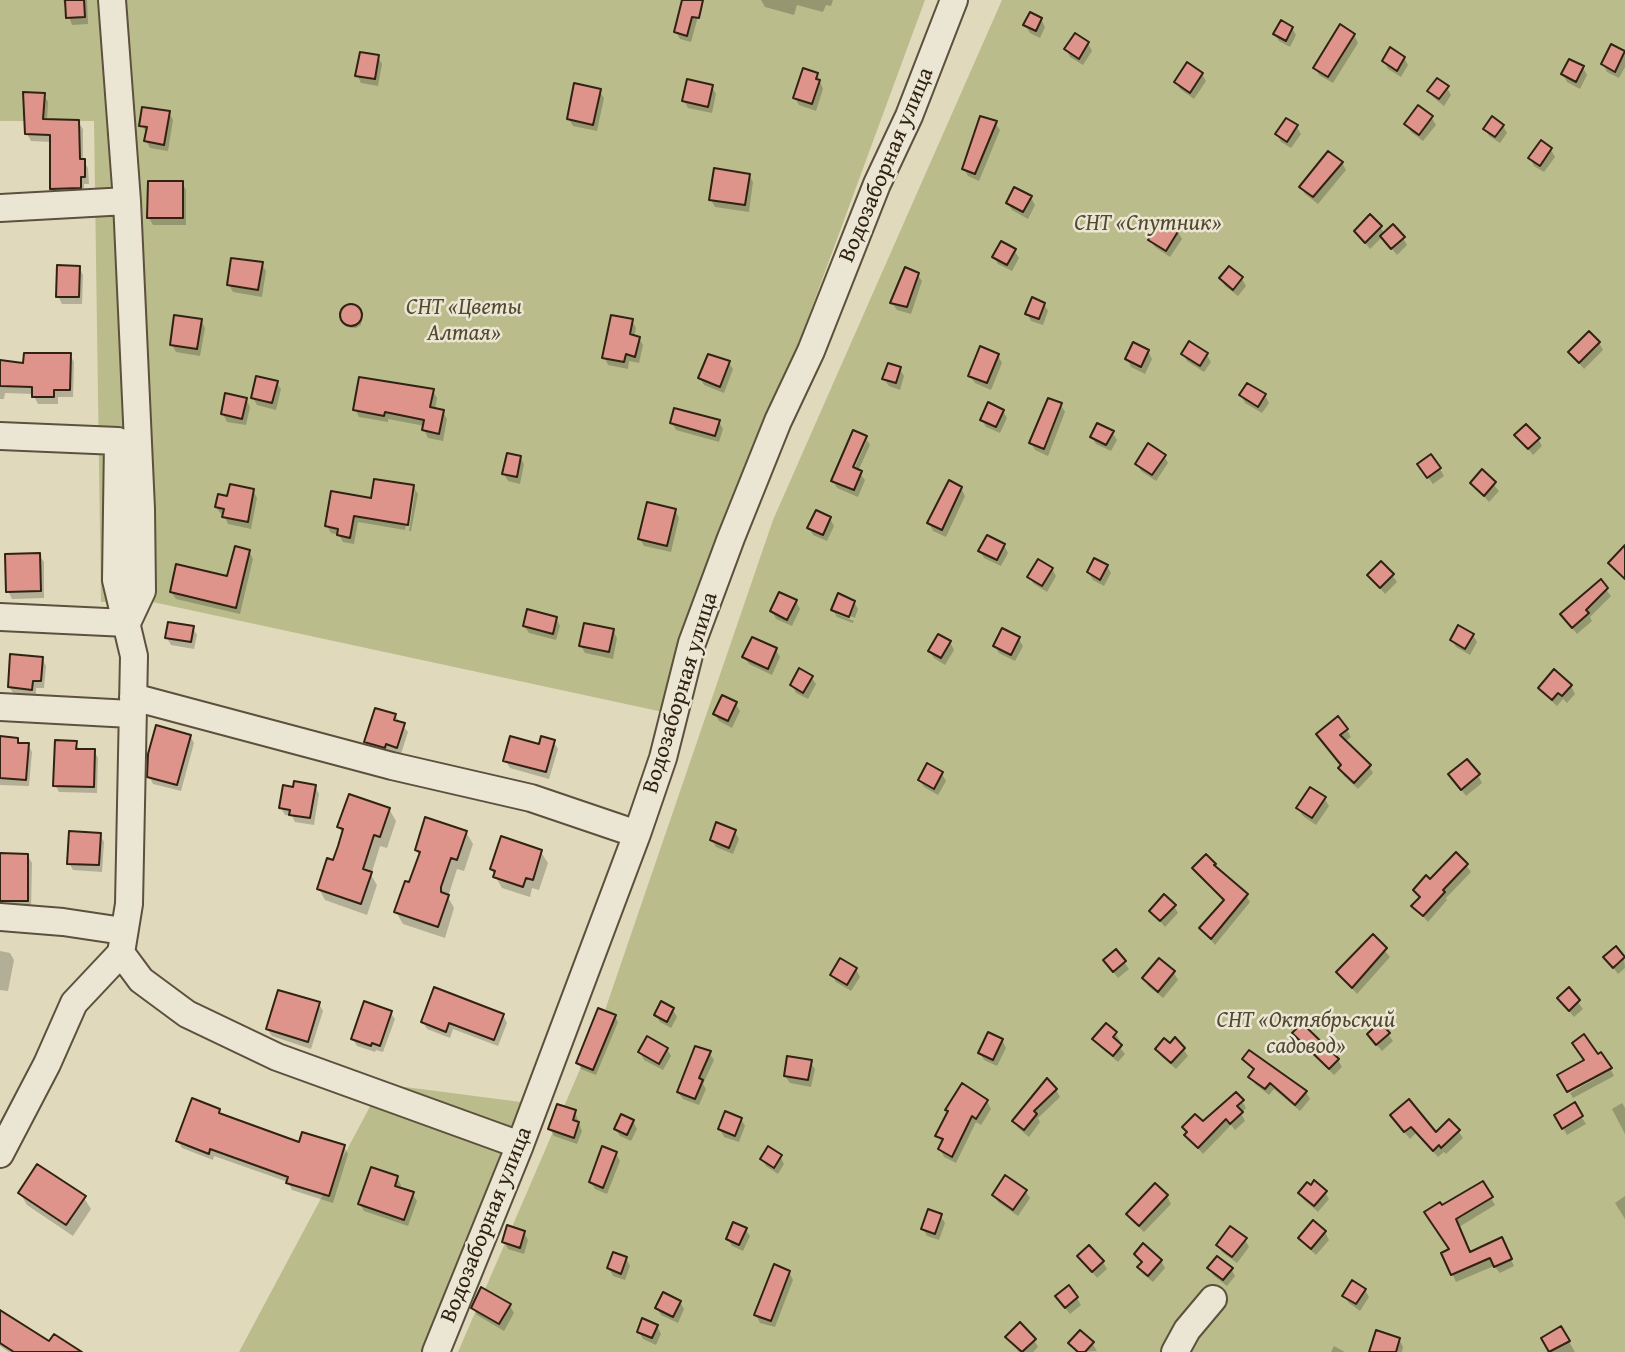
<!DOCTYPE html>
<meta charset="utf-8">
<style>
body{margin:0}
canvas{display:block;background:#e0d9bc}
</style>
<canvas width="1625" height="1352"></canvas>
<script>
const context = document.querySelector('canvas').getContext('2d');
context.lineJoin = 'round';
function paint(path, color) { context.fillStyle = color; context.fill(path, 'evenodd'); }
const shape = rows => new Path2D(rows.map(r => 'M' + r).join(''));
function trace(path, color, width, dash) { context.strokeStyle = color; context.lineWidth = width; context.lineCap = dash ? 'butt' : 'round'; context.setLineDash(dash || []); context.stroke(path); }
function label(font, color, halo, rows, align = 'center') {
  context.font = font + ' "Gentium Book Plus",serif'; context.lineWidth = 5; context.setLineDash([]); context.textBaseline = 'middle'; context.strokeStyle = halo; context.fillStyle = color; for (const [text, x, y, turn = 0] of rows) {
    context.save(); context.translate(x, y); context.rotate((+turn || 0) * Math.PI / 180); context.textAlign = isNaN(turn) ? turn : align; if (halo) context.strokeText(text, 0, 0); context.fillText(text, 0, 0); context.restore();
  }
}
paint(shape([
 [0,0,925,0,663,712,148,601,101,602,94,121,0,121],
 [1002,0,1625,0,1625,1352,458,1352,603,1016,773,520],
 [382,1084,521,1102,421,1352,239,1352]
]), '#babd8b');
paint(shape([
 [63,0,87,0,88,24,72,25],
 [761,0,833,0,831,6,826,5,823,12,797,5,794,15,765,7],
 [694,6,699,13,691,42,680,39,676,32],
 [1041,19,1045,27,1040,38,1030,33,1025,25],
 [1292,28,1296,35,1290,47,1279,41,1275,34],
 [1354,35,1358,43,1333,83,1319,75,1315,68],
 [1088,43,1092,51,1083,65,1070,57,1066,49],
 [1612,47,1625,54,1625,67,1619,78,1607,72,1603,64],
 [378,57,382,64,378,86,361,83,357,75],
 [1404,58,1408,65,1401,77,1388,69,1384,61],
 [1583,68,1587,75,1580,89,1567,82,1563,74],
 [817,74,823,89,816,111,799,105,795,98],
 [1202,74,1206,81,1194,99,1180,89,1176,82],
 [712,87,716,94,712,113,688,108,684,101],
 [1447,88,1451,95,1444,106,1434,98,1429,91],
 [599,91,604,98,597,131,573,126,569,119],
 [44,95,48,102,47,121,78,122,83,129,83,160,88,168,89,184,84,184,84,195,56,196,52,189,52,142,31,141,27,134],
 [169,113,173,120,168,151,150,148,146,141,147,133,141,125],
 [1431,117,1436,125,1423,141,1411,132,1406,124],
 [995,123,1000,130,979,181,968,176,964,169],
 [1296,126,1301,134,1291,148,1281,142,1277,134],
 [1503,126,1507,133,1500,143,1489,136,1485,129],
 [1541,143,1551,150,1555,157,1544,172,1534,166,1530,158],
 [1342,163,1346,170,1318,204,1305,194,1301,187],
 [749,175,753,182,749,212,715,207,711,200],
 [182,183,186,190,186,225,153,225,149,218],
 [1031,198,1035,205,1028,219,1012,210,1008,203],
 [1380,227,1385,234,1403,238,1407,245,1397,255,1382,237,1370,249,1356,231],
 [1178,232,1182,239,1170,257,1155,247,1150,240],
 [1014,250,1019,258,1012,271,998,264,994,257],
 [262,264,266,271,262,297,233,292,229,285],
 [79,267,83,275,82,304,62,304,58,296],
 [917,274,922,281,911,314,897,310,892,303],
 [1221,279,1242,279,1246,286,1238,296,1225,286],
 [1044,304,1048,311,1043,325,1031,321,1027,314],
 [346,307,356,308,362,316,361,325,356,328,350,328,343,320],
 [201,320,205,328,200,356,176,352,172,345],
 [632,321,636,328,634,337,639,338,643,345,639,363,629,361,628,369,608,365,604,357],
 [1599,343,1603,350,1584,369,1570,353],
 [1148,351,1152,359,1145,374,1131,367,1127,359],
 [1183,354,1207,355,1211,362,1204,372,1187,361],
 [70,355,74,362,73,397,58,397,58,404,38,404,33,394,5,393,4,399,0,399,0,362,25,365],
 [998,355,1002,363,991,390,975,383,970,376],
 [728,362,733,369,724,393,704,385,700,378],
 [900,369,904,376,900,390,889,386,884,379],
 [276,382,281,389,276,410,257,405,253,398],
 [433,391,437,398,435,410,443,412,447,419,443,441,428,438,424,430,425,426,388,419,388,422,359,417,355,409],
 [1241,395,1265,395,1269,403,1262,413,1245,403],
 [246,399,250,407,246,425,227,422,223,414],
 [1061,405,1065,412,1048,456,1035,450,1031,443],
 [1003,411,1007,418,1000,433,986,427,982,420],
 [719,422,723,429,719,442,676,430,672,423],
 [854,432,867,439,863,439,848,475,851,476,867,440,870,445,858,471,865,480,858,497,837,488,833,481],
 [1112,432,1117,440,1111,451,1096,444,1092,437],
 [1517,435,1538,439,1542,446,1533,455],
 [1164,456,1168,463,1156,481,1141,471,1137,464],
 [520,457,524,464,520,484,508,481,504,474],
 [1440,469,1444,476,1433,484,1424,472],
 [1482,472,1499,491,1489,502,1472,483],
 [413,487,418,494,411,531,409,531,415,491,412,491,405,530,358,522,354,544,343,542,339,535,331,533,327,526,372,500],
 [961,488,965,496,946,537,933,531,929,523],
 [253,490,257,498,251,529,228,524,224,515,221,514,216,507,229,498],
 [675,510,679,518,671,552,644,546,640,539],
 [830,519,834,526,827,541,813,535,809,528],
 [1004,545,1008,553,1001,566,984,558,980,551],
 [249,551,253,559,240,614,176,599,171,592,228,579],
 [39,555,44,562,44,598,12,599,8,591],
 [1107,566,1111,573,1104,586,1093,580,1088,572],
 [1052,569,1056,576,1047,592,1034,584,1029,577],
 [1369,575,1392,575,1397,582,1385,594],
 [1600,582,1611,596,1590,617,1592,621,1577,634,1566,621],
 [796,601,800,609,792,626,776,619,772,611],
 [854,602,858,609,855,618,837,610,837,614,854,621,853,623,837,617,833,610],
 [556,618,560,626,556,640,529,633,524,626],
 [193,628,197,635,194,649,171,645,167,638],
 [613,630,617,638,613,659,585,653,581,646],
 [1473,635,1477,642,1470,655,1456,647,1452,640],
 [1018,638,1023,646,1015,661,999,653,995,646],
 [950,642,954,650,945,665,934,658,930,651],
 [776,650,780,657,772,675,749,664,744,657],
 [42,658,46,666,44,688,36,688,36,696,14,694,9,687],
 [811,677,816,684,808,699,796,693,792,685],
 [1571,686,1575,694,1567,703,1563,699,1557,706,1545,695,1540,688],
 [736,704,740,711,732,728,719,721,715,714],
 [395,716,408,732,401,754,390,751,389,754,370,749,366,742],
 [1347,730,1351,737,1344,742,1369,766,1373,773,1358,789,1344,776,1340,769,1342,766,1322,741],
 [190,736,194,743,181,791,153,784,149,776],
 [17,739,20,745,28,745,32,752,29,786,0,785,0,746],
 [553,741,558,749,549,779,510,768,505,760],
 [75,743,80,750,94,751,98,758,97,793,59,792,55,785],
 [942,774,946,781,938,795,924,787,920,780],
 [1450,775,1478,775,1482,783,1466,796],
 [315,786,319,794,314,825,295,822,292,816,285,815,281,808,295,789],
 [1324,798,1329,806,1316,825,1303,816,1298,808],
 [389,809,396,821,387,848,380,846,371,875,377,885,367,915,325,900,319,889,334,862,343,834,339,827],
 [466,832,473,844,464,871,457,869,448,897,454,908,445,938,403,924,396,912,411,885,420,856,416,850],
 [735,832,739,839,733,854,716,847,712,840],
 [100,835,104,842,102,872,73,870,69,863],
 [541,852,548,863,539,890,532,888,530,897,502,888,491,869],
 [0,855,27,855,32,863,31,908,5,908,0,903],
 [1206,856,1218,870,1246,895,1250,902,1215,945,1201,928,1224,902,1194,868],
 [1466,865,1471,872,1446,898,1447,900,1428,922,1414,906,1420,899,1415,891],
 [1174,906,1178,913,1165,927,1151,911],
 [1373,937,1390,957,1357,994,1338,973],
 [0,951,10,953,14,960,8,991,0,990],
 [1606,958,1624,958,1625,968,1618,974],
 [1159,960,1174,973,1178,980,1163,998,1148,986,1144,978],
 [1124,962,1129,969,1118,978,1109,967],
 [856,969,860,977,851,991,836,982,832,975],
 [1569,990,1583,1009,1574,1017,1564,1005],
 [319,1004,323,1011,311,1049,272,1036,267,1029],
 [673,1010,677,1017,671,1028,660,1022,656,1015],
 [390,1012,395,1019,383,1052,376,1050,375,1052,357,1046,353,1039],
 [503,1015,507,1023,498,1046,453,1029,450,1038,427,1029,423,1022],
 [615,1017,618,1022,596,1075,581,1069,578,1063],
 [1115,1033,1120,1041,1117,1044,1125,1054,1118,1062,1099,1046,1094,1039],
 [1294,1033,1338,1060,1342,1067,1334,1075,1298,1040],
 [1388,1034,1393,1041,1382,1051,1373,1041],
 [1002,1040,1006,1048,997,1066,984,1060,980,1053],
 [667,1049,671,1056,663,1070,644,1060,640,1052],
 [1157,1049,1183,1049,1188,1056,1176,1069,1161,1056],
 [709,1053,714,1060,703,1084,706,1089,699,1105,683,1099,678,1092],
 [1244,1059,1306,1092,1310,1099,1300,1111,1274,1089,1269,1095,1255,1084,1251,1077,1255,1071],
 [810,1062,815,1069,811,1087,790,1083,785,1076],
 [1611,1070,1614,1076,1573,1098,1570,1093],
 [1056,1090,1060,1097,1038,1118,1040,1122,1029,1137,1018,1128,1014,1121],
 [987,1101,991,1109,981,1125,976,1122,956,1163,944,1157,940,1149,943,1143,937,1136,949,1113,947,1110],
 [1242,1101,1246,1108,1241,1113,1245,1121,1235,1130,1231,1125,1203,1154,1187,1136],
 [1622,1103,1625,1108,1625,1134,1612,1109],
 [1574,1105,1586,1124,1567,1135,1556,1116],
 [219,1111,222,1116,300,1144,344,1147,348,1154,333,1203,292,1190,288,1182,214,1156,213,1160,182,1148,178,1141],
 [575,1112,582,1131,577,1144,554,1136,550,1129],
 [741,1119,745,1126,739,1142,724,1137,720,1129],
 [633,1121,637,1129,631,1141,620,1136,616,1129],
 [1396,1122,1436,1134,1458,1131,1463,1138,1446,1154,1444,1152,1438,1157,1416,1133,1410,1139],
 [616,1153,620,1161,607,1194,595,1189,591,1182],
 [780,1156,784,1164,778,1174,766,1166,762,1159],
 [397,1178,401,1185,400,1189,412,1193,417,1201,408,1226,364,1211,360,1204],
 [1482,1183,1495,1205,1459,1227,1470,1253,1505,1247,1514,1266,1500,1273,1494,1266,1456,1282,1443,1254,1451,1250,1441,1208],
 [1025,1191,1030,1198,1018,1216,998,1202,994,1195],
 [1325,1192,1329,1199,1318,1212,1304,1200,1300,1193],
 [20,1193,84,1198,91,1209,73,1236,27,1205],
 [1167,1196,1171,1204,1144,1232,1132,1221,1128,1214],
 [1625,1196,1625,1219,1615,1203],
 [940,1215,945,1223,939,1240,927,1236,923,1229],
 [745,1229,750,1236,743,1251,732,1246,728,1239],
 [1325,1232,1329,1240,1316,1255,1305,1245,1300,1238],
 [524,1233,528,1240,524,1254,508,1249,504,1242],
 [1245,1240,1249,1247,1237,1263,1222,1252,1218,1245],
 [1136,1254,1161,1261,1165,1268,1153,1282,1143,1274,1139,1267,1142,1263],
 [1080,1257,1103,1262,1107,1269,1097,1278],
 [626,1258,630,1266,625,1280,613,1276,609,1268],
 [1209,1269,1231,1269,1235,1276,1227,1286,1214,1276],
 [789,1272,793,1280,775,1327,760,1323,756,1315],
 [1365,1290,1369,1297,1360,1311,1349,1303,1344,1296],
 [1077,1298,1081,1305,1070,1314,1062,1304],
 [680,1302,684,1309,678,1323,661,1315,657,1308],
 [510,1306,514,1313,504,1331,477,1315,473,1308],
 [0,1312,50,1344,79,1352,9,1352,0,1346],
 [657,1326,661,1334,656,1345,643,1339,639,1331],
 [1561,1328,1575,1352,1551,1352,1547,1346],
 [1007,1337,1034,1340,1038,1347,1033,1352,1019,1352],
 [1399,1339,1403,1347,1402,1352,1371,1352],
 [1070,1343,1092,1343,1097,1351,1076,1352],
 [1334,1346,1345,1352,1331,1352]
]), '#0003');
const building = shape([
 [65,0,84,0,85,17,66,18,65,0],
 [682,0,703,0,699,18,692,17,687,36,674,32,682,0],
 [1030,12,1042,18,1036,31,1023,25,1030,12],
 [1281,20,1293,27,1286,41,1273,34,1281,20],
 [1340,24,1355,34,1328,77,1313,68,1340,24],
 [1075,33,1089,42,1079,59,1064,49,1075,33],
 [1611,44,1625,51,1615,72,1601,64,1611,44],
 [1390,47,1405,57,1397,71,1382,61,1390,47],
 [360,52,379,55,375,79,355,76,360,52],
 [1569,59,1584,66,1576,82,1561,74,1569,59],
 [1187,62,1203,73,1190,93,1174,82,1187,62],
 [803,68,818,73,816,79,820,80,812,104,793,98,803,68],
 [1437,78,1449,86,1439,99,1427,91,1437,78],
 [687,79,713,85,708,107,682,101,687,79],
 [574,83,601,89,593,125,567,119,574,83],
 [23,92,45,93,43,119,79,120,80,159,85,159,85,177,81,177,81,188,50,189,50,135,25,134,23,92],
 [1418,105,1433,116,1419,135,1404,124,1418,105],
 [142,107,170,111,164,145,144,141,147,127,139,126,142,107],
 [980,116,997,121,975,174,962,169,980,116],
 [1492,116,1504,125,1495,137,1483,129,1492,116],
 [1286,118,1298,125,1287,142,1275,134,1286,118],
 [1541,140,1552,148,1540,166,1528,158,1541,140],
 [1328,151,1343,162,1313,197,1299,187,1328,151],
 [714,168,750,174,745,205,709,200,714,168],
 [148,181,183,181,183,218,147,218,148,181],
 [1014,187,1032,196,1023,212,1006,203,1014,187],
 [1370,214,1382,226,1365,243,1354,231,1370,214],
 [1162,219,1179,230,1166,251,1148,240,1162,219],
 [1393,224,1405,237,1391,249,1380,236,1393,224],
 [1001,241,1016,249,1007,265,992,257,1001,241],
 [231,258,263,262,258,290,227,285,231,258],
 [57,265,80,266,79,297,56,297,57,265],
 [1229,266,1243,277,1233,290,1219,278,1229,266],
 [905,267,919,273,907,307,890,303,905,267],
 [1032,297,1045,303,1039,319,1025,314,1032,297],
 '340 315a11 11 0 1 1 22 0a11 11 0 1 1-22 0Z',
 [174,315,202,319,197,349,170,345,174,315],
 [611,315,633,319,630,334,640,337,635,357,626,354,624,362,602,358,611,315],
 [1589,331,1600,342,1579,363,1568,352,1589,331],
 [1189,341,1208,353,1200,366,1181,354,1189,341],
 [1133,342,1149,350,1141,367,1125,359,1133,342],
 [980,346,999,354,987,383,968,376,980,346],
 [24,353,71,353,70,390,54,390,54,397,32,397,32,387,0,386,0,360,23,363,24,353],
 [708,354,730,361,720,387,698,378,708,354],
 [888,363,901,367,896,383,882,379,888,363],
 [256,376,278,381,272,403,251,398,256,376],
 [359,377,434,389,430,407,444,410,439,434,422,430,424,420,385,412,384,416,353,410,359,377],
 [1247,383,1266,394,1258,407,1239,395,1247,383],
 [225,393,247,398,242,419,221,414,225,393],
 [1048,398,1062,403,1044,449,1029,443,1048,398],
 [988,402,1004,410,996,427,980,420,988,402],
 [674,408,720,420,715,436,670,423,674,408],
 [1097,423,1114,431,1106,445,1090,437,1097,423],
 [1526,424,1540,438,1528,449,1514,435,1526,424],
 [853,430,867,436,853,467,862,471,854,490,831,481,853,430],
 [1148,443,1166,455,1152,475,1135,464,1148,443],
 [507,453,521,456,517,477,502,474,507,453],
 [1431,454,1441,468,1427,478,1417,464,1431,454],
 [1482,469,1496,482,1484,496,1470,483,1482,469],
 [374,479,414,485,408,525,354,516,350,538,337,535,338,529,325,526,331,491,371,498,374,479],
 [949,480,962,487,942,530,927,523,949,480],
 [230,484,254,489,248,522,222,517,224,509,215,507,218,494,227,496,230,484],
 [647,502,676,509,667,546,638,539,647,502],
 [816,510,831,517,823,535,807,528,816,510],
 [987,535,1005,544,997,560,978,551,987,535],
 [1625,545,1625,579,1608,563,1625,545],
 [235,546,250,550,236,608,170,592,176,564,227,576,235,546],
 [40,553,41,591,6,592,5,554,40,553],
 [1094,558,1108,565,1100,580,1087,572,1094,558],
 [1038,559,1053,568,1042,586,1027,577,1038,559],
 [1381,561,1394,574,1380,588,1367,575,1381,561],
 [1601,579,1608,588,1586,610,1589,613,1572,628,1560,614,1601,579],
 [779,592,797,600,787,620,770,611,779,592],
 [838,593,855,601,849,617,831,610,838,593],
 [527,609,557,617,553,634,523,626,527,609],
 [168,622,194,626,191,642,165,638,168,622],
 [584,623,614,629,609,652,579,646,584,623],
 [1458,625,1474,634,1465,649,1450,640,1458,625],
 [1002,628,1020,637,1011,655,993,646,1002,628],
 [938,634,951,641,941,658,928,651,938,634],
 [752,637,777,648,768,669,742,657,752,637],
 [10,654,43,657,41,681,33,681,32,690,8,687,10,654],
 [799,668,813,676,803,693,790,685,799,668],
 [1554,669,1572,685,1562,696,1558,693,1552,700,1538,688,1554,669],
 [722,695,737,702,728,721,713,714,722,695],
 [375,708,396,714,394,720,405,723,397,748,386,744,385,748,364,742,375,708],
 [1338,716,1348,729,1340,735,1371,765,1354,783,1338,768,1341,765,1316,734,1338,716],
 [156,725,191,735,177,785,147,777,148,754,156,725],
 [0,736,18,738,18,743,29,743,26,780,0,778,0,736],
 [510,736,539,744,541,736,555,740,546,772,503,761,510,736],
 [55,740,77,741,76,749,95,749,94,787,53,786,55,740],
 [1467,759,1480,774,1461,790,1448,774,1467,759],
 [927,763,943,772,934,789,918,780,927,763],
 [294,781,316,785,310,818,289,815,290,810,279,808,283,785,293,787,294,781],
 [1310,787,1326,797,1312,818,1296,808,1310,787],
 [349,794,390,808,380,837,374,835,363,869,372,872,361,904,317,889,327,858,333,860,338,846,343,829,337,827,349,794],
 [425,817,467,831,457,860,451,858,441,887,441,892,449,895,438,927,394,912,405,881,409,882,420,852,415,850,425,817],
 [716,822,736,830,729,848,710,840,716,822],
 [69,831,101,833,99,865,67,864,69,831],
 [501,836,542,850,533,880,526,878,523,887,493,877,495,871,490,869,501,836],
 [1456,852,1468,864,1443,890,1445,892,1423,916,1411,906,1420,897,1413,890,1426,875,1430,879,1456,852],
 [0,853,28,854,28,901,0,901,0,853],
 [1206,854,1216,864,1214,865,1248,894,1211,939,1199,928,1224,900,1192,868,1206,854],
 [1164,894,1176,905,1160,921,1149,911,1164,894],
 [1373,934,1387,948,1352,988,1336,972,1373,934],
 [1616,946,1625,957,1613,968,1603,957,1616,946],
 [1116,949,1126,961,1113,972,1103,960,1116,949],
 [840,958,857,968,847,985,830,975,840,958],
 [1159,958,1175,971,1158,992,1142,978,1159,958],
 [434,987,504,1014,494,1040,449,1023,446,1032,421,1022,434,987],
 [1569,987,1580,1000,1569,1011,1557,998,1569,987],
 [278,990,320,1002,308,1042,266,1029,278,990],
 [364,1001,392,1011,380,1046,372,1043,371,1046,351,1039,364,1001],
 [661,1001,674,1008,667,1022,654,1015,661,1001],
 [598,1008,616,1015,593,1070,576,1063,598,1008],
 [1380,1022,1390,1033,1376,1045,1367,1034,1380,1022],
 [1106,1023,1117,1032,1113,1037,1122,1045,1113,1056,1092,1039,1106,1023],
 [1302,1023,1339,1059,1329,1069,1292,1033,1302,1023],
 [988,1032,1003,1039,993,1060,978,1053,988,1032],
 [1584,1034,1598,1054,1601,1052,1612,1068,1567,1092,1557,1075,1584,1060,1572,1043,1584,1034],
 [647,1036,668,1048,659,1064,638,1052,647,1036],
 [1175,1037,1185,1048,1171,1063,1155,1049,1164,1038,1170,1043,1175,1037],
 [695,1046,711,1051,699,1078,703,1080,695,1099,677,1092,695,1046],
 [1249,1050,1307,1091,1295,1105,1270,1083,1265,1089,1248,1077,1254,1069,1242,1059,1249,1050],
 [787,1056,812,1060,808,1080,784,1076,787,1056],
 [1047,1078,1057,1089,1034,1111,1037,1114,1024,1130,1012,1121,1047,1078],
 [962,1083,988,1100,976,1119,972,1116,952,1157,938,1149,943,1139,935,1136,948,1111,945,1110,962,1083],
 [1236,1092,1244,1100,1237,1106,1243,1112,1230,1124,1226,1119,1198,1148,1184,1135,1187,1132,1182,1127,1195,1114,1203,1121,1236,1092],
 [192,1098,220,1109,219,1113,299,1142,302,1132,345,1145,329,1196,286,1183,288,1177,210,1149,209,1154,176,1141,192,1098],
 [1409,1099,1436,1132,1449,1119,1460,1130,1441,1148,1439,1145,1433,1151,1411,1127,1404,1132,1390,1115,1409,1099],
 [1575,1102,1583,1116,1562,1129,1554,1115,1575,1102],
 [557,1104,576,1110,573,1120,579,1122,574,1138,548,1129,557,1104],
 [725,1111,742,1118,735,1136,718,1129,725,1111],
 [621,1114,634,1120,627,1135,614,1129,621,1114],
 [602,1146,617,1152,603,1188,589,1182,602,1146],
 [768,1146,782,1155,774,1168,760,1159,768,1146],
 [37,1164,86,1196,66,1225,18,1193,37,1164],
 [371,1167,398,1176,395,1186,414,1192,404,1220,358,1204,371,1167],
 [1005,1175,1027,1190,1013,1210,992,1195,1005,1175],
 [1314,1180,1327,1191,1314,1206,1298,1193,1307,1182,1311,1185,1314,1180],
 [1483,1181,1493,1197,1456,1219,1470,1252,1502,1237,1512,1259,1494,1267,1490,1258,1451,1275,1441,1253,1449,1249,1424,1212,1440,1202,1442,1205,1483,1181],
 [1155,1183,1168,1195,1139,1226,1126,1214,1155,1183],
 [928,1209,942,1214,935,1234,921,1229,928,1209],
 [1313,1220,1326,1231,1311,1249,1298,1238,1313,1220],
 [733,1222,747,1228,739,1245,726,1239,733,1222],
 [507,1225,525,1231,520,1248,502,1242,507,1225],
 [1230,1226,1247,1238,1232,1257,1216,1245,1230,1226],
 [1143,1243,1162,1260,1148,1276,1137,1267,1142,1262,1134,1254,1143,1243],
 [1089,1245,1104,1261,1092,1272,1077,1256,1089,1245],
 [613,1252,627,1257,621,1274,607,1268,613,1252],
 [1217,1256,1233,1268,1223,1280,1207,1268,1217,1256],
 [774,1264,790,1271,771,1321,754,1315,774,1264],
 [1352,1280,1366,1289,1356,1304,1342,1296,1352,1280],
 [1069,1285,1078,1297,1065,1308,1055,1296,1069,1285],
 [481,1287,511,1304,499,1324,471,1308,481,1287],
 [663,1292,681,1301,673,1317,655,1308,663,1292],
 [0,1310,49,1341,54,1334,82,1352,14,1352,0,1343,0,1310],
 [642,1318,658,1325,652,1338,637,1332,642,1318],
 [1020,1322,1036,1339,1022,1352,1005,1337,1020,1322],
 [1561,1326,1570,1341,1549,1352,1541,1338,1561,1326],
 [1080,1330,1094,1342,1085,1352,1078,1352,1068,1343,1080,1330],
 [1376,1330,1400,1338,1396,1352,1369,1352,1376,1330]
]);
paint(building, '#de948a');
trace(building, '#312213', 2);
const minor = shape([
 [112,0,127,201,141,509,142,591,127,623],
 [0,208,127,201],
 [0,436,118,441,116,580,134,656,129,904,121,953,74,1003,47,1064,0,1154],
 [0,617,127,623],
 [133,697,392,766,531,798,637,834],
 [0,707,131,714],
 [0,917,63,922,123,931],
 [121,953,141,980,187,1014,277,1057,520,1145],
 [436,1352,520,1145,637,834,663,758,692,643,731,538,778,421,811,351,877,184,909,116,954,0],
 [1175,1352,1187,1330,1213,1299]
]);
trace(minor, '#5d503d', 30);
trace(minor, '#ebe6d3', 26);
label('23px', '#312213', '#ebe6d3', [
 ["Водозаборная улица",887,165,-67],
 ["Водозаборная улица",681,693,-73],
 ["Водозаборная улица",487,1225,-68]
]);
label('italic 23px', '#534931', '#ebe6d3', [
 ["СНТ «Спутник»",1148,224],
 ["СНТ «Цветы",464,308],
 ["Алтая»",464,334],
 ["СНТ «Октябрьский",1306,1021],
 ["садовод»",1306,1047]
]);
</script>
